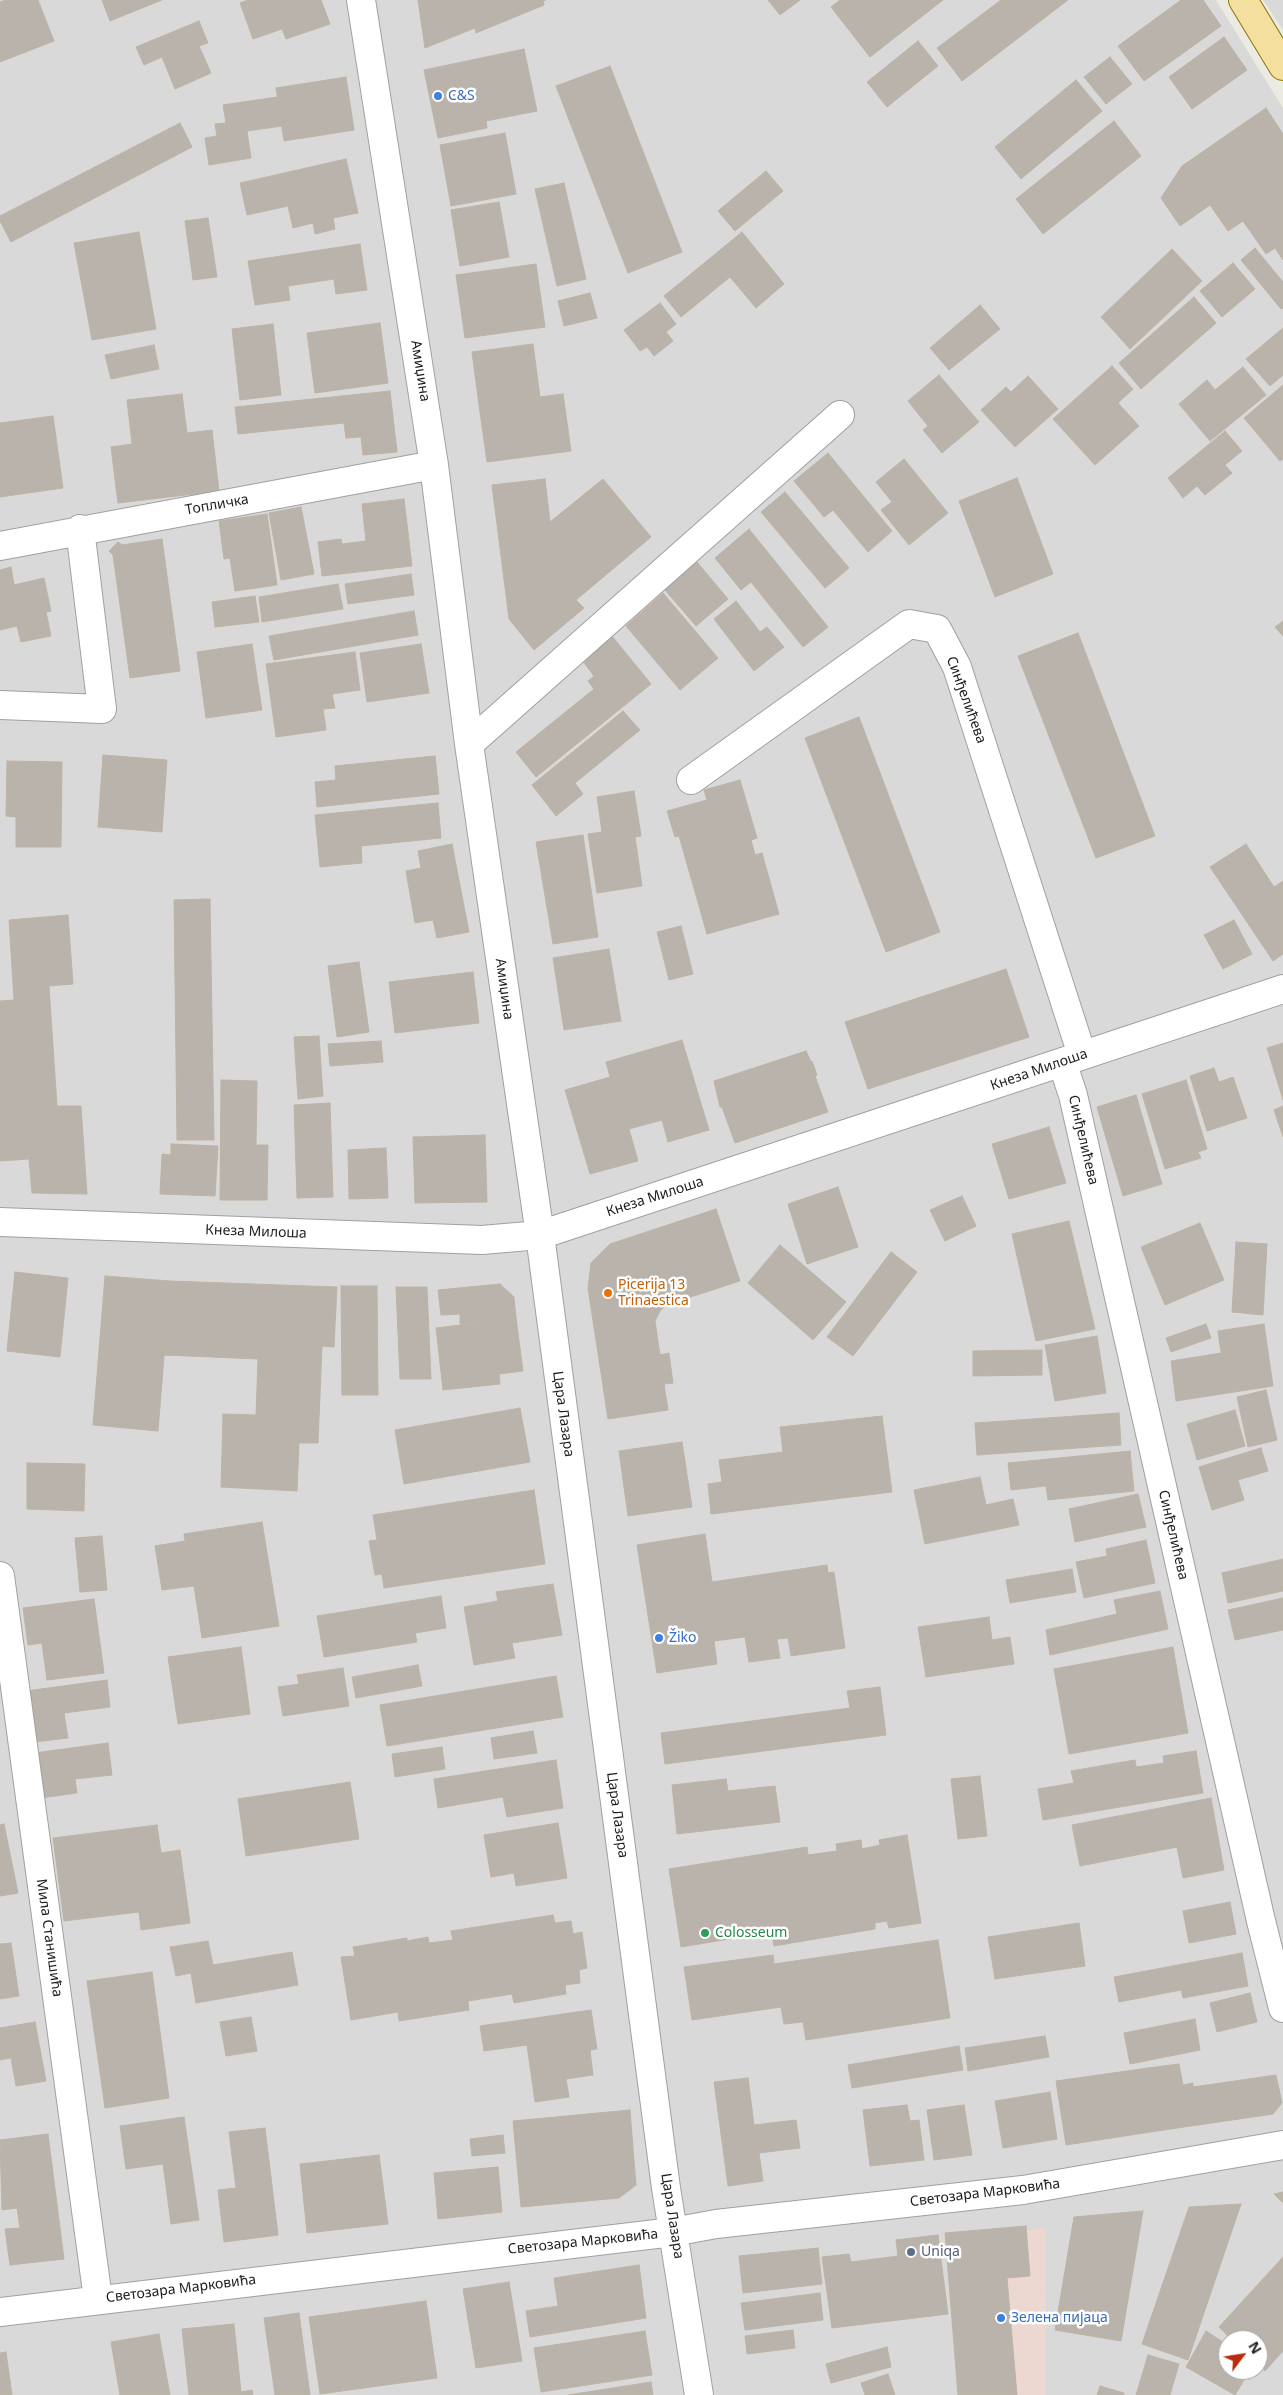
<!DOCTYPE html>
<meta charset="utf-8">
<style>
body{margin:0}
#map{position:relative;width:1283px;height:2395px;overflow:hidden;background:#ecebe2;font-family:"Noto Sans",sans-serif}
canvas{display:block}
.north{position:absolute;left:1218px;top:2330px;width:50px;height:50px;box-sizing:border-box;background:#fff;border:1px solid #a4a4a4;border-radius:50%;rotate:59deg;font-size:14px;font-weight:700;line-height:20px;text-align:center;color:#1c1c1c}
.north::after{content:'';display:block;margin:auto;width:18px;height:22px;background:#ba2b0d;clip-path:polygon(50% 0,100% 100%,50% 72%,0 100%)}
</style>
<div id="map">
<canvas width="1283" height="2395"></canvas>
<div class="north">N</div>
</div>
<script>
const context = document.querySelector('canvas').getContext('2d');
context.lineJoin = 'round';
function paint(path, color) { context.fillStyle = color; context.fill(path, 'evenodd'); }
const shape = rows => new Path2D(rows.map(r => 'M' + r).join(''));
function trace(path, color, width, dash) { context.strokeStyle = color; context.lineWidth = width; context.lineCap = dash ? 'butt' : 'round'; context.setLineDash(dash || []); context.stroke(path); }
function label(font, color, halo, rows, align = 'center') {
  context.font = font + ' "Noto Sans",sans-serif'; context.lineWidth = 5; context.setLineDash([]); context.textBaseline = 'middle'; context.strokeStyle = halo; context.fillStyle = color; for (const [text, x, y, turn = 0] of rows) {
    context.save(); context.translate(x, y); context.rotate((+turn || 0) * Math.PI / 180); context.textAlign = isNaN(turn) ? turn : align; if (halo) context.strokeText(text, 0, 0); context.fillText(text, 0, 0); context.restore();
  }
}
paint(shape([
 [0,0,1216,0,1283,108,1283,2395,0,2395],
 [1228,2340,1258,2340,1258,2370,1228,2370],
 [1263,0,1283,0,1283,30]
]), '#dad9d9');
paint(shape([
 [1045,2228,1046,2395,962,2395,951,2240]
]), '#edd7d1');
const building = shape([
 [5,0,38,0,54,41,0,62,0,2,5,0],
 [102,0,162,0,110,21,102,0],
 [248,0,321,0,330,24,286,39,282,29,253,39,240,3,248,0],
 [418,0,546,0,543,1,544,5,476,33,475,28,425,48,418,0],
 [768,0,800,0,780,15,768,0],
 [840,0,943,0,870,57,831,7,840,0],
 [1001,0,1068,0,962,81,937,48,1001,0],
 [1181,0,1203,0,1221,26,1144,81,1118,46,1181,0],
 [199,21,208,43,199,46,211,73,175,89,162,57,144,65,136,47,199,21],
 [1224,37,1247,70,1192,109,1169,77,1224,37],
 [918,41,938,66,887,107,867,82,918,41],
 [524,49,537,111,486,121,487,128,438,138,424,70,524,49],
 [1110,57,1132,84,1106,104,1084,77,1110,57],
 [610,66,682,252,628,273,556,86,610,66],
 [346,77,354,130,284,141,276,88,346,77],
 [1076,80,1102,111,1021,179,995,147,1076,80],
 [277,97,282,126,247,131,251,158,209,165,205,138,217,136,215,124,226,123,223,105,277,97],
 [1266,108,1283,134,1283,260,1275,248,1266,254,1243,221,1228,231,1210,205,1180,226,1161,198,1182,166,1266,108],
 [1114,121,1141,156,1043,234,1016,199,1114,121],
 [180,123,192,147,11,242,0,221,0,216,180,123],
 [505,133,516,194,451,206,440,145,505,133],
 [346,159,358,213,333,218,335,229,315,234,313,223,293,228,288,206,247,215,240,183,346,159],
 [766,171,783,191,735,231,718,211,766,171],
 [564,183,586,279,557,286,535,189,564,183],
 [499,202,509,257,460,266,451,210,499,202],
 [208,218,217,277,193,280,185,221,208,218],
 [139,232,156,329,92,340,74,243,139,232],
 [742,232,784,284,756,308,730,277,681,317,664,296,742,232],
 [360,244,367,290,336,294,334,279,288,286,290,300,255,305,248,261,360,244],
 [1255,248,1283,282,1283,308,1281,309,1241,260,1255,248],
 [1172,249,1202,281,1130,349,1101,317,1172,249],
 [1233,263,1255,289,1222,317,1200,291,1233,263],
 [536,264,545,327,465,338,456,275,536,264],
 [590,293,597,318,564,326,558,301,590,293],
 [1194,297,1216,323,1141,389,1119,363,1194,297],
 [660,303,676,324,666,332,673,341,654,356,647,347,640,351,624,330,660,303],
 [980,305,1000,329,949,370,930,348,980,305],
 [380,323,388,383,315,393,307,333,380,323],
 [273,324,281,395,240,400,232,329,273,324],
 [1283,328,1283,375,1270,386,1246,359,1283,328],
 [533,344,540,397,479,405,472,352,533,344],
 [154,345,159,369,111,379,105,355,154,345],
 [1112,366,1133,389,1118,403,1139,426,1095,465,1053,419,1112,366],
 [1243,367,1266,395,1210,441,1179,404,1207,380,1215,390,1243,367],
 [939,375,979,422,942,453,923,430,928,426,908,401,939,375],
 [1028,376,1058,409,1015,447,981,410,1006,387,1011,392,1028,376],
 [1283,385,1283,459,1280,461,1244,418,1283,385],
 [390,391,397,452,363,455,361,437,346,438,344,423,238,434,235,407,390,391],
 [182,394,187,433,212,430,219,491,118,503,111,447,132,444,127,400,182,394],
 [563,394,571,451,487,462,479,405,563,394],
 [53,416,63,488,0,497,0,423,53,416],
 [1225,431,1242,451,1225,465,1232,473,1205,495,1197,486,1183,498,1168,478,1225,431],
 [828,453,892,531,868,552,833,510,824,517,794,481,828,453],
 [904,459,948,513,909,545,881,510,892,502,876,482,904,459],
 [1017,478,1053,574,995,597,959,501,1017,478],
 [545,479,550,522,603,479,651,537,576,600,584,608,534,650,509,619,492,485,545,479],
 [785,492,849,568,825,588,761,512,785,492],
 [404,499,412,566,322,576,318,542,341,539,342,544,366,541,362,504,404,499],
 [301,507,314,574,281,580,269,513,301,507],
 [267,514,277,585,235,591,230,558,224,559,219,521,267,514],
 [749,529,828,627,803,647,751,582,741,590,715,558,749,529],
 [162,539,180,671,130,678,113,555,109,551,118,542,122,545,162,539],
 [697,562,728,599,696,626,665,590,697,562],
 [11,567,14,585,44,578,51,611,46,612,51,636,21,642,17,626,0,630,0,570,11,567],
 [411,574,414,595,348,604,345,584,411,574],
 [338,584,343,609,262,622,259,597,338,584],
 [663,593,718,658,680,690,626,626,663,593],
 [255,596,259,622,215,627,212,602,255,596],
 [736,601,760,632,767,627,784,647,754,671,714,619,736,601],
 [414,611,418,635,274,660,269,636,414,611],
 [1283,621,1283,636,1275,627,1283,621],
 [1078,633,1155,836,1096,858,1018,656,1078,633],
 [612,636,651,684,536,777,516,752,594,689,588,681,594,676,582,660,612,636],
 [252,644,262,710,206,718,197,652,252,644],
 [421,644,429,693,367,702,360,653,421,644],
 [355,652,360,690,332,694,335,708,323,709,326,730,276,737,266,664,355,652],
 [623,711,640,730,575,783,583,794,556,816,532,785,623,711],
 [859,717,940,932,886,952,805,738,859,717],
 [103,755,167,760,162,832,98,827,103,755],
 [435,756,439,794,317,807,315,782,336,780,335,766,435,756],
 [7,761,62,762,61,847,16,847,16,817,6,816,7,761],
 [740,780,757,838,751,840,755,855,762,853,779,914,707,934,679,836,675,837,667,811,707,800,704,790,740,780],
 [634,791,641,836,635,837,642,886,597,893,588,834,602,832,597,797,634,791],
 [438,803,441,838,361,846,362,863,320,867,315,815,438,803],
 [583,835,598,937,553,944,536,842,583,835],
 [452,844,469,932,437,938,433,920,415,923,406,871,421,868,418,851,452,844],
 [1246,844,1274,887,1283,881,1283,954,1273,961,1210,867,1246,844],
 [210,899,214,1140,177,1140,174,900,210,899],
 [68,915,73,984,49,986,57,1106,81,1106,87,1194,32,1193,29,1159,0,1161,0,1001,14,1000,9,920,68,915],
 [1234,920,1252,954,1223,969,1204,935,1234,920],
 [681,926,693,974,669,980,657,932,681,926],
 [609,949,621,1021,564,1030,553,958,609,949],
 [359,962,369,1032,337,1037,328,966,359,962],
 [1006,969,1029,1037,868,1089,845,1022,1006,969],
 [473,972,479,1023,395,1033,389,982,473,972],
 [319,1036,323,1096,298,1099,294,1037,319,1036],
 [682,1040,709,1130,668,1142,662,1120,629,1129,638,1161,590,1174,565,1090,610,1077,606,1062,682,1040],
 [381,1041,383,1062,330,1066,328,1044,381,1041],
 [1283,1043,1283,1100,1267,1048,1283,1043],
 [806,1051,811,1062,812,1061,817,1075,815,1076,828,1112,735,1143,722,1107,720,1107,714,1081,806,1051],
 [1214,1068,1219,1082,1233,1077,1247,1118,1207,1131,1190,1076,1214,1068],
 [221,1080,257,1081,256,1145,268,1145,267,1200,220,1200,221,1080],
 [1186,1080,1207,1149,1198,1152,1201,1158,1165,1169,1142,1094,1186,1080],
 [1136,1095,1162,1184,1123,1196,1097,1107,1136,1095],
 [330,1103,333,1197,297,1198,294,1105,330,1103],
 [1283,1106,1283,1137,1274,1110,1283,1106],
 [1049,1127,1066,1183,1009,1199,992,1144,1049,1127],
 [485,1135,487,1202,415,1203,413,1137,485,1135],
 [171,1144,218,1146,215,1196,160,1194,162,1154,171,1155,171,1144],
 [386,1148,388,1198,349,1199,348,1150,386,1148],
 [838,1187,858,1247,807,1264,788,1204,838,1187],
 [962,1196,976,1226,945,1241,930,1210,962,1196],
 [716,1209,740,1281,666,1305,660,1311,655,1321,660,1355,669,1353,673,1383,664,1384,668,1410,608,1419,588,1288,591,1263,610,1244,716,1209],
 [1069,1221,1095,1329,1036,1341,1012,1234,1069,1221],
 [1200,1223,1224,1280,1165,1305,1141,1247,1200,1223],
 [1236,1242,1267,1244,1263,1315,1232,1312,1236,1242],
 [780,1245,846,1302,813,1340,748,1283,780,1245],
 [891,1252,917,1272,853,1356,827,1337,891,1252],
 [15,1272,68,1278,60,1357,7,1351,15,1272],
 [105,1276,170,1281,158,1431,93,1425,105,1276],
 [170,1281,337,1287,334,1347,322,1346,318,1443,299,1443,297,1491,221,1487,223,1414,256,1415,258,1359,164,1355,170,1281],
 [500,1284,514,1297,516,1318,460,1324,460,1314,441,1315,438,1290,500,1284],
 [341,1286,377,1286,378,1395,342,1395,341,1286],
 [396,1287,427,1287,431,1379,400,1379,396,1287],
 [516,1318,523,1371,499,1374,500,1384,443,1390,436,1328,516,1318],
 [1206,1324,1211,1338,1171,1352,1166,1338,1206,1324],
 [1264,1324,1273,1386,1176,1401,1171,1361,1221,1353,1218,1331,1264,1324],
 [1097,1336,1106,1393,1055,1401,1045,1345,1097,1336],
 [1042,1350,1042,1375,973,1376,973,1351,1042,1350],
 [1266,1390,1277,1440,1248,1447,1237,1397,1266,1390],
 [520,1408,530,1462,404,1484,395,1430,520,1408],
 [1235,1410,1245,1446,1197,1460,1187,1424,1235,1410],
 [1119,1413,1121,1445,977,1455,975,1423,1119,1413],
 [882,1416,892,1492,711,1514,708,1484,722,1482,719,1460,783,1452,780,1427,882,1416],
 [682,1442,692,1507,628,1516,619,1451,682,1442],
 [1261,1448,1268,1471,1238,1480,1244,1500,1212,1510,1199,1467,1261,1448],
 [1130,1451,1134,1491,1048,1500,1046,1486,1011,1490,1008,1463,1130,1451],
 [27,1463,85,1464,84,1511,27,1509,27,1463],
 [980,1477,986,1505,1013,1499,1019,1525,925,1544,914,1490,980,1477],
 [534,1490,545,1564,384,1588,382,1574,375,1575,369,1541,377,1540,373,1515,534,1490],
 [1138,1494,1146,1527,1075,1542,1069,1509,1138,1494],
 [262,1522,279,1626,202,1638,194,1586,162,1590,155,1546,185,1541,184,1534,262,1522],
 [705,1534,712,1582,827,1565,828,1573,834,1572,845,1648,791,1656,788,1638,777,1639,780,1658,749,1662,745,1637,714,1641,717,1664,657,1673,637,1545,705,1534],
 [102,1536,107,1590,80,1592,75,1538,102,1536],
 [1146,1540,1155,1583,1084,1598,1076,1562,1107,1556,1106,1549,1146,1540],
 [1283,1559,1283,1591,1228,1603,1222,1573,1283,1559],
 [1072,1569,1076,1592,1010,1603,1006,1580,1072,1569],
 [553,1584,562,1635,512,1643,515,1658,474,1665,464,1607,498,1601,496,1592,553,1584],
 [1160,1591,1168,1629,1050,1655,1046,1630,1117,1614,1114,1600,1160,1591],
 [441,1596,446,1628,415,1633,417,1642,324,1657,317,1616,441,1596],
 [1283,1598,1283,1630,1235,1640,1228,1610,1283,1598],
 [94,1599,104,1673,47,1680,42,1643,28,1645,23,1608,94,1599],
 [989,1617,992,1640,1010,1637,1014,1664,926,1677,918,1627,989,1617],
 [241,1647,250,1714,178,1724,168,1657,241,1647],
 [1173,1647,1188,1733,1069,1754,1054,1669,1173,1647],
 [418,1665,422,1686,356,1698,352,1677,418,1665],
 [343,1668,349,1706,283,1716,278,1687,299,1684,297,1675,343,1668],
 [556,1676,563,1717,387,1746,380,1705,556,1676],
 [107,1680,110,1707,64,1713,68,1738,25,1743,19,1692,107,1680],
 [880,1687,886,1735,665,1764,661,1733,850,1708,847,1691,880,1687],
 [533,1731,537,1753,494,1759,491,1738,533,1731],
 [108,1743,112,1775,75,1779,77,1793,33,1799,27,1754,108,1743],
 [442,1747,445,1769,395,1777,392,1754,442,1747],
 [1196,1751,1203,1793,1043,1820,1038,1789,1074,1783,1071,1771,1135,1760,1136,1767,1164,1763,1163,1756,1196,1751],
 [556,1760,563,1808,507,1817,503,1797,438,1808,434,1779,556,1760],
 [980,1776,987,1836,958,1839,951,1779,980,1776],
 [726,1779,728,1791,775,1786,780,1822,677,1834,672,1785,726,1779],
 [350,1782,359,1839,246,1856,238,1799,350,1782],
 [1211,1798,1224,1870,1183,1878,1177,1847,1080,1866,1072,1825,1211,1798],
 [558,1823,567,1878,516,1886,514,1873,491,1877,484,1835,558,1823],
 [4,1824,18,1893,0,1896,0,1825,4,1824],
 [157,1825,161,1853,180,1850,190,1923,141,1930,139,1912,64,1921,53,1838,157,1825],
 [907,1835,921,1923,889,1928,887,1921,875,1923,875,1929,774,1946,772,1932,681,1947,669,1869,807,1847,808,1855,837,1851,836,1844,861,1840,862,1849,880,1845,879,1840,907,1835],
 [1230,1902,1236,1934,1189,1943,1183,1911,1230,1902],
 [553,1915,555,1923,571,1921,573,1934,582,1932,587,1968,579,1970,580,1983,565,1985,566,1994,514,2003,512,1994,468,2001,469,2010,399,2021,398,2012,351,2020,341,1957,355,1956,353,1947,407,1938,407,1941,428,1937,429,1943,453,1940,451,1931,553,1915],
 [1079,1923,1085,1966,995,1979,988,1937,1079,1923],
 [938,1940,950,2018,806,2040,803,2022,784,2024,781,2007,692,2020,684,1967,773,1955,774,1964,938,1940],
 [208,1941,213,1965,292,1952,298,1985,196,2003,191,1973,176,1976,170,1947,208,1941],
 [11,1943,19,1996,0,1999,0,1944,11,1943],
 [1242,1953,1248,1986,1183,1998,1181,1990,1119,2002,1114,1977,1242,1953],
 [152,1972,169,2098,105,2108,87,1981,152,1972],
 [1250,1993,1257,2022,1217,2032,1210,2003,1250,1993],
 [591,2010,597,2049,590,2050,593,2075,566,2079,569,2097,535,2102,527,2045,484,2051,480,2026,591,2010],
 [251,2017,257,2051,226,2056,220,2022,251,2017],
 [1195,2019,1200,2050,1130,2064,1124,2033,1195,2019],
 [35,2022,46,2081,16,2086,11,2058,0,2060,0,2028,35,2022],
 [1045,2036,1049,2057,968,2071,965,2048,1045,2036],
 [959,2046,963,2070,852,2088,848,2065,959,2046],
 [1179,2064,1183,2085,1193,2083,1193,2087,1276,2075,1282,2103,1273,2114,1157,2131,1148,2068,1179,2064],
 [1148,2068,1157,2131,1066,2145,1056,2081,1148,2068],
 [748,2078,754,2125,796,2120,800,2148,759,2153,763,2181,728,2186,714,2082,748,2078],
 [1050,2092,1057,2139,1003,2148,995,2101,1050,2092],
 [907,2105,910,2121,919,2120,924,2160,870,2166,863,2110,907,2105],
 [964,2105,972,2155,934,2160,927,2110,964,2105],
 [630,2110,636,2185,619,2198,521,2207,513,2121,630,2110],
 [184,2117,199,2220,171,2224,163,2164,126,2169,120,2126,184,2117],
 [265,2128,278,2235,224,2242,218,2190,236,2188,229,2132,265,2128],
 [48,2134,64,2259,10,2265,5,2229,20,2228,17,2208,2,2210,0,2140,48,2134],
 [503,2135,505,2153,472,2156,470,2139,503,2135],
 [379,2155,388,2224,307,2233,300,2164,379,2155],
 [498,2167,502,2212,438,2219,434,2173,498,2167],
 [1283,2192,1283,2203,1274,2194,1283,2192],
 [1241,2204,1188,2360,1142,2344,1189,2207,1241,2204],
 [1143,2211,1121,2341,1055,2330,1074,2217,1143,2211],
 [1026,2226,1030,2276,1007,2278,1017,2395,958,2395,945,2233,1026,2226],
 [938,2235,948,2314,832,2328,822,2257,849,2254,851,2262,898,2256,896,2240,938,2235],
 [818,2248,822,2284,743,2293,739,2256,818,2248],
 [1283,2257,1283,2351,1265,2371,1258,2364,1258,2340,1232,2340,1219,2327,1283,2257],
 [639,2265,646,2318,530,2337,526,2311,558,2306,554,2278,639,2265],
 [509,2282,522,2361,476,2368,463,2289,509,2282],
 [820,2293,823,2320,745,2330,741,2303,820,2293],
 [426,2301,437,2378,320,2394,309,2317,426,2301],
 [299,2313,310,2395,275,2395,264,2318,299,2313],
 [234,2324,241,2392,252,2390,253,2395,189,2395,182,2329,234,2324],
 [793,2330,795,2348,747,2354,745,2336,793,2330],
 [645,2331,652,2375,541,2392,534,2348,645,2331],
 [1206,2331,1226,2344,1221,2352,1228,2356,1228,2370,1250,2370,1235,2395,1186,2367,1206,2331],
 [159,2334,170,2395,120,2395,111,2342,159,2334],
 [887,2347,891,2367,831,2383,826,2364,887,2347],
 [6,2352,12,2395,0,2395,0,2353,6,2352],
 [1148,2355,1179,2364,1170,2395,1136,2395,1148,2355],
 [888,2374,895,2395,865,2395,861,2383,888,2374],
 [651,2382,653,2395,568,2395,651,2382],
 [1100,2386,1124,2393,1124,2395,1097,2395,1100,2386]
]);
paint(building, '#b9b3ac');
trace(building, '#bdb4a5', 1);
const minor = shape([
 [361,0,434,465,469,744,540,1235,666,2188,699,2395],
 [0,546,434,465],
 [0,705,102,709,80,529],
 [469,744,840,415],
 [691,780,909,624,937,629,957,667,1082,1055],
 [1062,1062,1073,1095,1261,1921,1283,2008],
 [0,1222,482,1240,540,1235,1283,989],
 [0,1576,98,2299],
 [0,2312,673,2232,716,2224,1023,2190,1283,2145]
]);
const major = shape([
 [1243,0,1283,66]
]);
trace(minor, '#a0a0a0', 30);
trace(major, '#89750a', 30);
trace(minor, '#fff', 28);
trace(major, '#f5df9e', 28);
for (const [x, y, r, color] of [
 [438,96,5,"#3f7fe0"],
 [608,1293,5,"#e8710a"],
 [659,1638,5,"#3f7fe0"],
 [705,1933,5,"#2e9e5b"],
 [911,2252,5,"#5c6f8a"],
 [1001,2318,5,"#3f7fe0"]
]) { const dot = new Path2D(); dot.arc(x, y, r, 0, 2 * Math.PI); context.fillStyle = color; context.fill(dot); trace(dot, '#fff', 2); }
label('14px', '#366cbe', '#fff', [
 ["C&S",448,96],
 ["Žiko",669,1638],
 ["Зелена пијаца",1011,2318]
], 'left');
label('14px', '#1c1c1c', '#fff', [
 ["Амиџина",420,371,81],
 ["Топличка",217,505,-10],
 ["Синђелићева",966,700,70],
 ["Амиџина",504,989,82],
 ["Кнеза Милоша",1039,1070,-19],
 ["Синђелићева",1083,1140,77],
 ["Кнеза Милоша",655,1197,-18],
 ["Кнеза Милоша",256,1232,2],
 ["Цара Лазара",563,1414,82],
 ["Синђелићева",1173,1535,77],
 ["Цара Лазара",617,1815,82],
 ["Мила Станишића",49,1938,82],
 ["Светозара Марковића",985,2193,-7],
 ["Цара Лазара",672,2216,81],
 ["Светозара Марковића",583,2242,-6],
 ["Светозара Марковића",181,2289,-7]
]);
label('14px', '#c56008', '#fff', [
 ["Picerija 13",618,1285],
 ["Trinaestica",618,1301]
], 'left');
label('14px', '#27864d', '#fff', [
 ["Colosseum",715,1933]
], 'left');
label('14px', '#4e5e75', '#fff', [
 ["Uniqa",921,2252]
], 'left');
</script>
